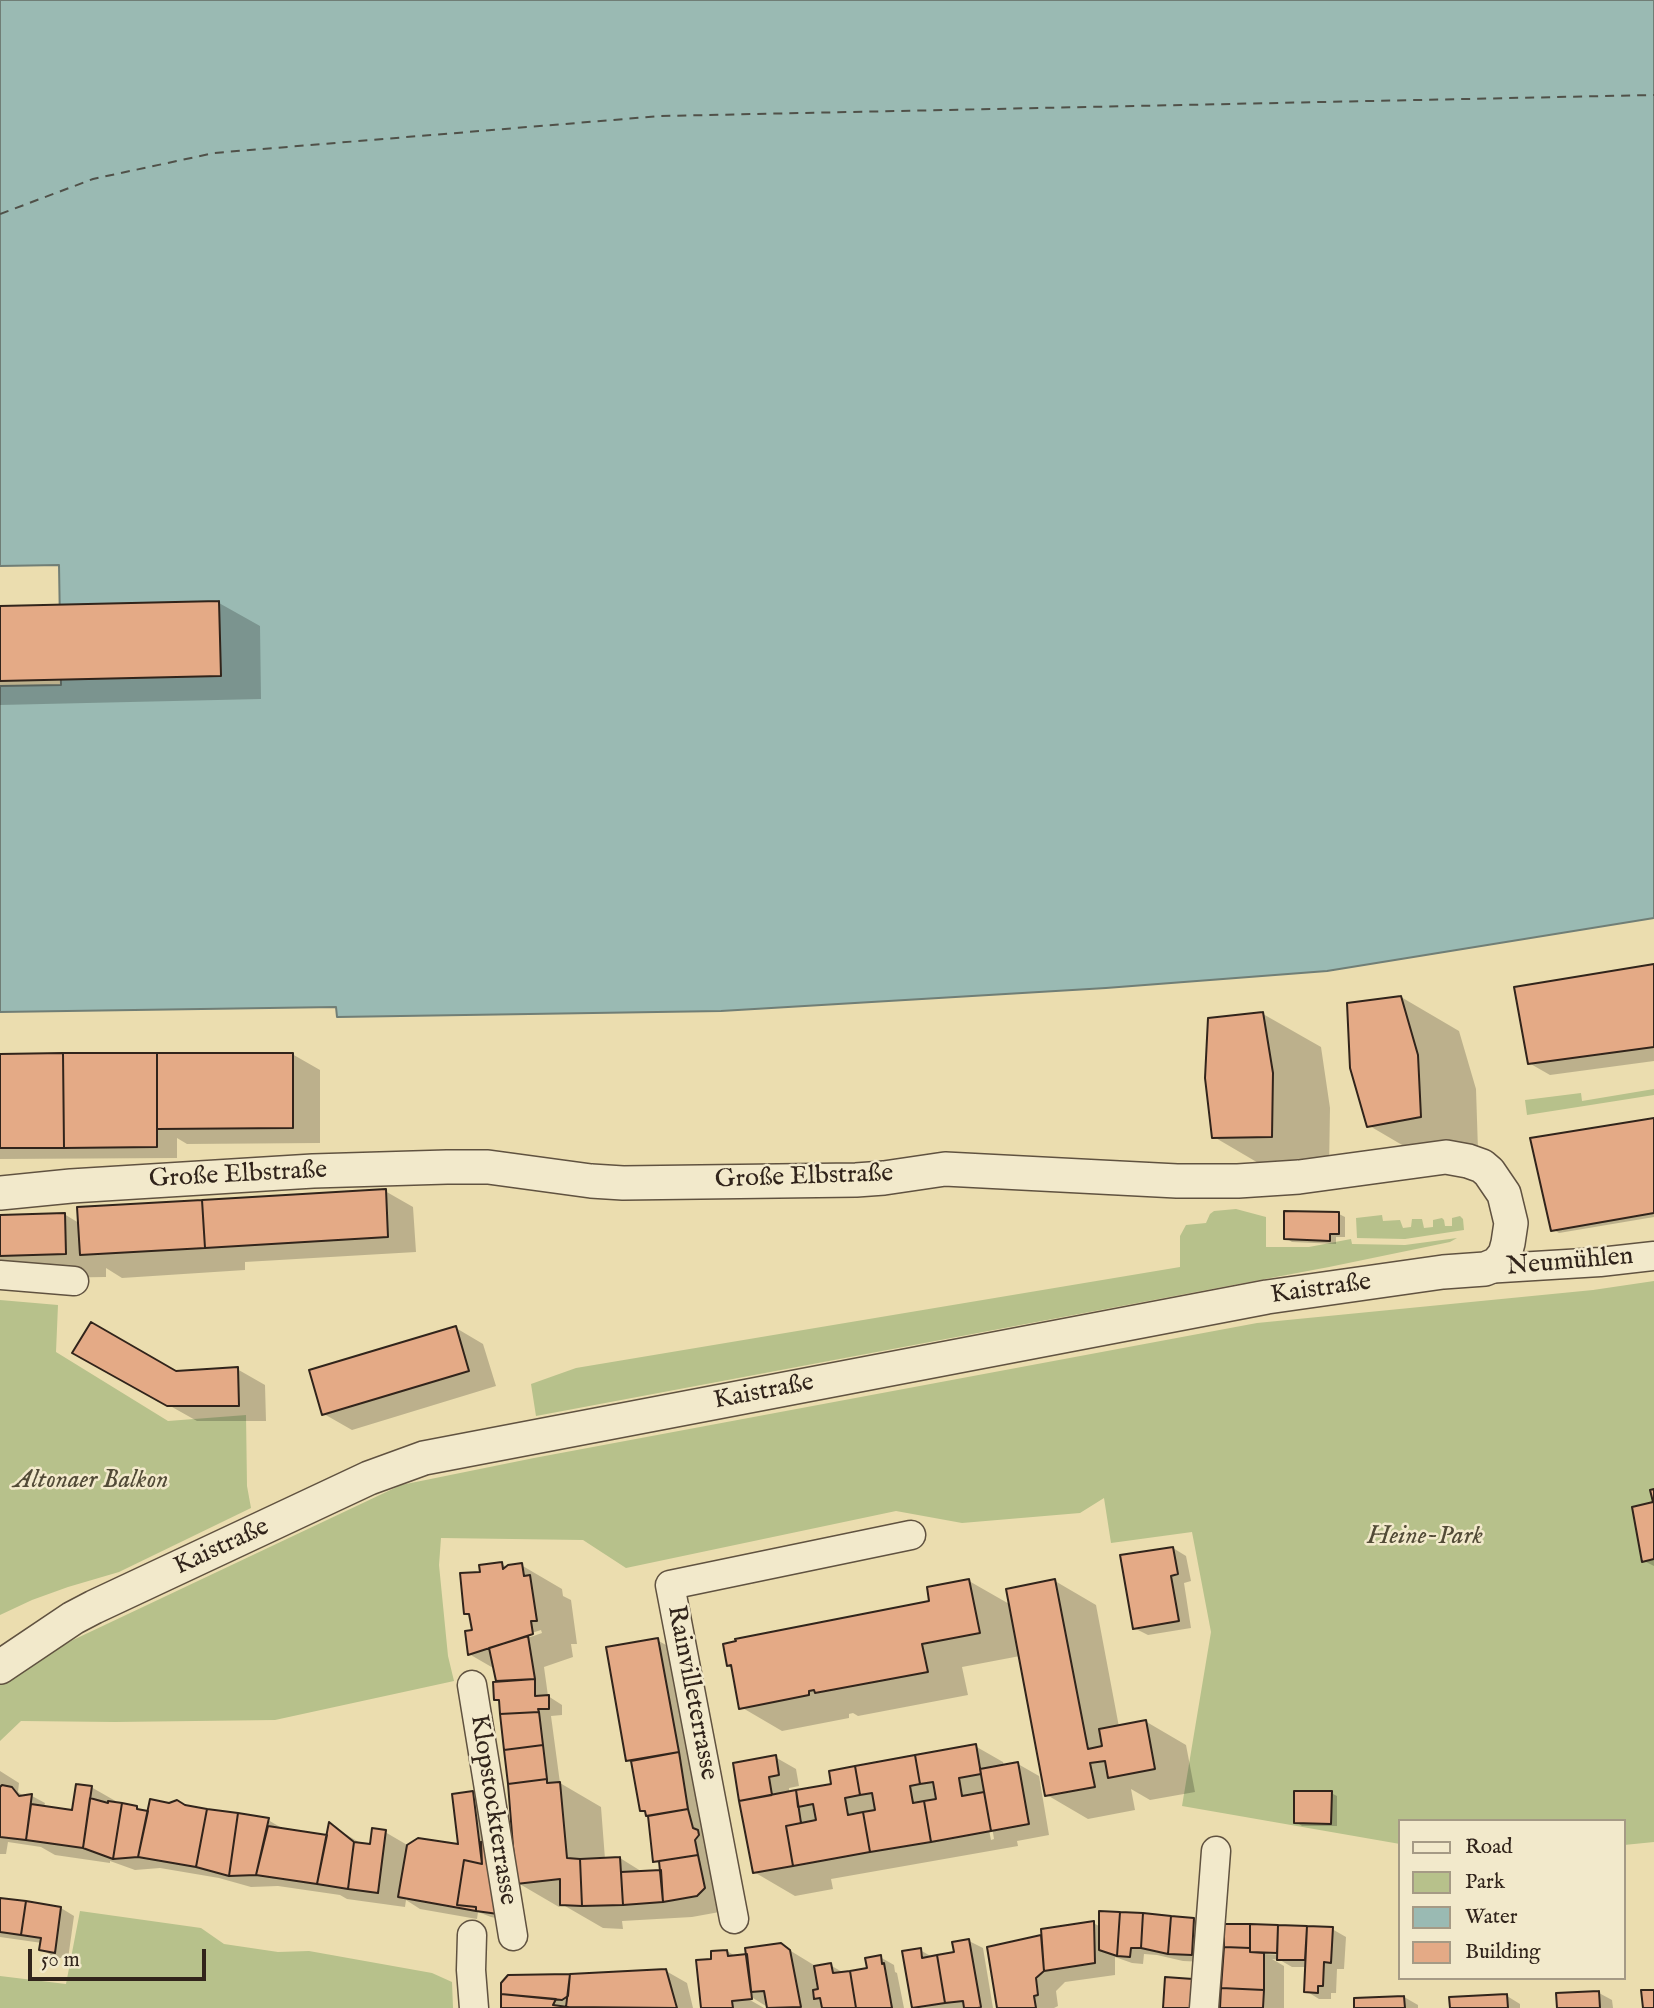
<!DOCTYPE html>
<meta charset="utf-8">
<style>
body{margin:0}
#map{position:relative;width:1654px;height:2008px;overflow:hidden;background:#ebddaf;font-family:"IM FELL English",serif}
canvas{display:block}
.legend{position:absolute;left:1398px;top:1819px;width:228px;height:161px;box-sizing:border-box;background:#f2e9cb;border:2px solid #a59a85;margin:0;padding:9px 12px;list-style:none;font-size:21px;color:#31241b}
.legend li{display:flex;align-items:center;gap:14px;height:35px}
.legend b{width:35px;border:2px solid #a59a85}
.scale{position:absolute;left:28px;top:1949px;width:178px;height:32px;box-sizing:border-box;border:4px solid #31241b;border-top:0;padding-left:9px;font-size:21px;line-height:24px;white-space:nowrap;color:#31241b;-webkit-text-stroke:5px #f2e9cb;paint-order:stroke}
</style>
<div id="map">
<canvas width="1654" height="2008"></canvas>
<ul class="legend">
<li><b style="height:9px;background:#f2e9cb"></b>Road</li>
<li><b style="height:19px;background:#b7c18b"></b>Park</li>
<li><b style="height:19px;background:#9abab3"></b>Water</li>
<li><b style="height:19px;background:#e4aa86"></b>Building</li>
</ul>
<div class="scale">50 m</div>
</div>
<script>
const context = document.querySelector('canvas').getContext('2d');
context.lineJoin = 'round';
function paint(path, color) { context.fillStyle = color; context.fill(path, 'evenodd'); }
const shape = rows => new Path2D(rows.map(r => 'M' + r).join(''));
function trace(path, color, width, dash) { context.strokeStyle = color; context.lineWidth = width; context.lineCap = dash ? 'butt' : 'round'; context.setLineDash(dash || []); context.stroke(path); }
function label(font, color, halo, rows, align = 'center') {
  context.font = font + ' "IM FELL English",serif'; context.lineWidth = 5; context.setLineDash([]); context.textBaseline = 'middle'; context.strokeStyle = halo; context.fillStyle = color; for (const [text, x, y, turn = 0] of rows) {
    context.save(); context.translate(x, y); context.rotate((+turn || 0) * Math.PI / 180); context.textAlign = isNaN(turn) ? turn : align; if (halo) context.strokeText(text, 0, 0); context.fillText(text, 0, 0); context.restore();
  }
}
paint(shape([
 [1654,1089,1654,1095,1527,1115,1525,1100,1581,1093,1582,1101],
 [1236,1209,1266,1217,1266,1247,1309,1247,1351,1239,1352,1244,1405,1245,1457,1238,1450,1242,1329,1267,536,1416,531,1384,576,1368,1180,1267,1180,1236,1186,1225,1206,1223,1210,1214,1214,1211],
 [1382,1215,1383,1221,1400,1220,1403,1228,1411,1227,1412,1219,1422,1219,1424,1228,1433,1227,1433,1220,1442,1218,1444,1220,1445,1226,1452,1226,1452,1218,1460,1216,1463,1219,1464,1230,1405,1239,1357,1238,1356,1218],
 [1654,1281,1654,1842,1624,1845,1624,1821,1400,1821,1400,1844,1182,1806,1211,1632,1192,1532,1111,1543,1104,1498,1080,1513,962,1523,896,1511,626,1568,583,1540,441,1538,439,1565,448,1656,454,1681,275,1720,115,1722,21,1721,0,1741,0,1681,73,1640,401,1485,534,1458,1257,1323,1593,1290],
 [0,1300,58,1305,56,1352,168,1421,246,1415,247,1486,251,1508,119,1572,68,1587,32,1600,0,1615],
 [80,1911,201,1928,224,1944,278,1952,309,1951,432,1973,452,1982,453,2008,0,2008,0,1976,66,1984]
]), '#b7c18b');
const water = shape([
 [0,0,1654,0,1654,918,1327,971,1106,988,721,1011,337,1017,336,1007,0,1012,0,686,61,685,59,565,0,566,0,0]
]);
paint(water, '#9abab3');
trace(water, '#707e76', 2);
paint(shape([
 [219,603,260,626,261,699,0,705,0,607],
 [1654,965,1654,1061,1550,1075,1529,1063],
 [1401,997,1459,1031,1476,1089,1478,1150,1426,1159,1368,1125],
 [1263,1014,1321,1047,1330,1108,1329,1169,1272,1171,1214,1137],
 [292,1054,320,1070,320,1143,187,1144,177,1138,177,1158,0,1159,0,1056],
 [1654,1120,1654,1217,1559,1233,1552,1229],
 [385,1191,413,1207,416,1252,245,1262,245,1270,122,1278,106,1268,106,1277,41,1278,0,1275,0,1217,64,1214,79,1223],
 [1339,1214,1345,1217,1345,1237,1336,1237,1336,1244,1292,1242,1286,1238],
 [456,1328,483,1344,496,1386,352,1430,324,1414],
 [74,1352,175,1372,237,1369,265,1385,266,1421,197,1421],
 [1654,1504,1654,1566,1644,1561],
 [1173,1548,1186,1556,1191,1581,1184,1583,1191,1628,1148,1635,1134,1628],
 [502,1564,508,1568,521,1565,562,1589,563,1596,571,1600,577,1644,571,1644,573,1657,544,1667,548,1696,562,1705,562,1715,551,1716,560,1783,601,1807,605,1859,620,1858,644,1873,663,1872,662,1865,654,1861,649,1816,642,1810,634,1763,628,1760,657,1640,698,1663,725,1911,692,1917,622,1921,623,1929,603,1928,565,1906,559,1907,518,1883,501,1702,495,1699,498,1683,495,1669,469,1654,474,1631,471,1616,465,1613,482,1574],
 [541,1630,542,1633,510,1644,510,1640],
 [969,1581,1011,1605,1055,1581,1096,1605,1119,1727,1145,1721,1186,1745,1195,1792,1150,1800,1131,1789,1135,1810,1088,1819,1047,1795,1020,1656,962,1667,968,1695,858,1716,853,1713,849,1714,849,1718,782,1731,741,1707,733,1667,729,1665,931,1602],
 [975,1746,1003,1762,1004,1766,1018,1764,1039,1776,1049,1835,1017,1841,1018,1846,831,1879,833,1889,795,1896,754,1872,735,1764,775,1757,796,1769,799,1786,789,1788,789,1793,833,1785],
 [985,1809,989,1809,994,1839,991,1840],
 [0,1771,19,1783,18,1792,25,1797,32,1796,45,1803,44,1808,74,1812,91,1787,119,1803,136,1807,144,1812,186,1807,268,1820,287,1831,328,1837,330,1825,362,1844,372,1845,385,1832,409,1846,460,1846,473,1793,493,1805,511,1921,491,1917,478,1912,477,1919,420,1909,406,1900,405,1907,347,1899,340,1895,278,1886,251,1887,219,1878,160,1868,135,1870,110,1861,110,1863,55,1855,41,1847,8,1842,6,1854,0,1854],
 [1331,1793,1337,1796,1337,1826,1302,1826,1296,1822],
 [0,1900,61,1908,74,1916,68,1959,54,1957,41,1949,42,1943,0,1937],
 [1101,1913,1194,1919,1207,1927,1205,1962,1183,1961,1157,1955,1144,1954,1143,1964,1132,1963,1115,1957,1115,1975,1065,1982,1056,1991,1058,2006,1054,2008,999,2008,989,1948,1093,1923,1101,1927],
 [1226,1926,1332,1929,1346,1937,1344,1969,1337,1969,1336,1993,1331,1993,1331,1999,1319,1999,1306,1991,1307,1967,1292,1967,1280,1960,1272,1959,1284,1966,1284,2008,1164,2008,1192,1981,1222,1998],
 [1259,1951,1286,1952,1286,1955,1263,1954],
 [969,1941,983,1948,993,2008,914,2008,904,1953,920,1950,934,1958,956,1954],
 [781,1945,817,1967,830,1965,844,1973,869,1969,880,1957,894,1965,895,1972,897,1973,904,2008,769,2008,745,1993,743,1996,764,2008,703,2008,713,1960,727,1951,737,1957],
 [666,1971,687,1983,693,2008,639,2008,639,2005,596,2005,596,2008,503,2008],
 [1599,1993,1612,2000,1613,2008,1558,2008],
 [1507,1996,1520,2004,1520,2008,1451,2008],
 [1404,1997,1418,2005,1418,2008,1356,2008]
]), '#0003');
trace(shape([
 [0,214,93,179,214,153,661,116,1654,95]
]), '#505149', 2, [9, 7]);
const building = shape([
 [219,601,221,676,0,681,0,606,219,601],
 [1654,964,1654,1047,1528,1064,1514,987,1654,964],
 [1401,996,1418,1055,1421,1117,1367,1127,1350,1068,1347,1003,1401,996],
 [1263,1012,1273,1073,1272,1137,1212,1138,1205,1078,1208,1018,1263,1012],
 [63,1053,64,1148,0,1148,0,1054,63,1053],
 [63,1053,157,1053,157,1147,64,1148,63,1053],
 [157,1053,293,1053,293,1128,157,1129,157,1053],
 [1654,1118,1654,1213,1551,1231,1530,1138,1654,1118],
 [386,1189,388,1237,205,1248,202,1200,386,1189],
 [202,1200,205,1248,80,1255,77,1207,202,1200],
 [1284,1211,1339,1212,1339,1234,1330,1234,1330,1241,1284,1239,1284,1211],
 [65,1213,66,1254,0,1256,0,1215,65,1213],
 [91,1322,176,1371,238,1367,239,1406,167,1406,72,1353,91,1322],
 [456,1326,469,1371,322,1415,309,1370,456,1326],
 [1654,1489,1654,1559,1642,1562,1632,1507,1653,1502,1650,1490,1654,1489],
 [1173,1547,1178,1574,1171,1576,1179,1621,1133,1629,1120,1555,1173,1547],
 [502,1562,503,1569,508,1565,522,1563,524,1576,530,1575,537,1621,531,1621,533,1634,468,1655,465,1631,472,1630,469,1614,464,1614,460,1573,480,1572,479,1565,502,1562],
 [969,1579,980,1633,922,1644,928,1672,815,1693,814,1690,809,1691,809,1695,739,1709,731,1665,727,1666,723,1644,736,1641,735,1639,929,1601,927,1587,969,1579],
 [1055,1579,1088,1749,1102,1746,1099,1729,1146,1720,1155,1769,1108,1778,1105,1761,1090,1763,1095,1787,1045,1796,1006,1589,1055,1579],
 [528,1636,535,1679,496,1681,489,1648,528,1636],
 [658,1638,679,1752,626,1761,606,1647,658,1638],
 [535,1679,535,1696,549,1695,549,1709,538,1709,539,1712,500,1714,499,1700,494,1700,493,1682,535,1679],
 [539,1712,543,1745,504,1750,500,1714,539,1712],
 [976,1744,981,1774,959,1778,962,1796,984,1792,991,1831,931,1842,924,1801,936,1799,933,1782,920,1784,915,1755,976,1744],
 [543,1745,547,1779,508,1784,504,1750,543,1745],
 [679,1752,688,1809,646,1816,645,1811,640,1811,631,1761,679,1752],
 [776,1755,779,1775,769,1777,772,1795,739,1801,733,1763,776,1755],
 [915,1755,920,1784,910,1786,913,1803,924,1801,931,1842,870,1852,863,1812,875,1810,872,1793,860,1795,855,1766,915,1755],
 [1018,1762,1029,1824,991,1831,980,1769,1018,1762],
 [855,1766,860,1795,845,1798,848,1815,863,1812,870,1852,793,1866,786,1826,816,1820,813,1804,798,1807,796,1790,831,1784,829,1771,855,1766],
 [547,1779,547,1783,560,1782,567,1858,580,1859,582,1906,560,1905,560,1879,516,1884,508,1784,547,1779],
 [76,1784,92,1786,83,1848,26,1840,31,1804,72,1810,76,1784],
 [2,1785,12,1787,19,1796,32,1794,26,1840,0,1837,0,1787,2,1785],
 [796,1790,801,1823,786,1826,793,1866,753,1873,739,1801,796,1790],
 [473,1791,482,1864,464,1860,457,1905,476,1907,476,1911,398,1897,407,1845,418,1838,458,1844,452,1794,473,1791],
 [1294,1791,1332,1791,1331,1824,1294,1823,1294,1791],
 [90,1798,108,1803,108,1801,122,1803,113,1859,83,1848,90,1798],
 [150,1799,169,1803,177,1800,185,1805,207,1809,196,1867,138,1857,150,1799],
 [122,1803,137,1806,137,1809,148,1811,138,1857,113,1859,122,1803],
 [207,1809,238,1813,229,1876,196,1867,207,1809],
 [688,1809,693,1828,698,1830,699,1835,695,1840,698,1855,653,1862,648,1816,688,1809],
 [238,1813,269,1818,256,1875,229,1876,238,1813],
 [329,1822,354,1842,348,1889,317,1884,329,1822],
 [268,1826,327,1835,317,1884,256,1875,268,1826],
 [372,1828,386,1830,378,1893,348,1889,354,1842,370,1844,372,1828],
 [489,1841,498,1914,476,1911,476,1907,457,1905,464,1860,482,1864,481,1842,489,1841],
 [698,1855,705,1888,697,1896,663,1902,659,1861,698,1855],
 [620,1857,623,1905,582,1906,580,1859,620,1857],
 [661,1870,663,1902,623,1905,621,1872,661,1870],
 [0,1898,26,1901,21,1935,0,1932,0,1898],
 [26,1901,61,1907,55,1953,39,1950,41,1938,21,1935,26,1901],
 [1099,1911,1120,1912,1117,1956,1099,1950,1099,1911],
 [1120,1912,1143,1913,1141,1948,1131,1948,1130,1957,1117,1956,1120,1912],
 [1143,1913,1171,1916,1168,1954,1141,1948,1143,1913],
 [1171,1916,1194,1918,1192,1955,1168,1954,1171,1916],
 [1094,1921,1095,1963,1044,1971,1041,1929,1094,1921],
 [1224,1924,1250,1924,1250,1948,1224,1947,1224,1924],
 [1250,1924,1278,1925,1277,1953,1250,1952,1250,1924],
 [1278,1925,1307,1926,1305,1960,1277,1960,1278,1925],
 [1307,1926,1333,1927,1331,1963,1324,1962,1323,1986,1318,1986,1318,1993,1304,1992,1307,1926],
 [1041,1935,1044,1971,1036,1978,1038,1995,1034,1996,1036,2008,997,2008,987,1947,1041,1935],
 [969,1939,981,2007,978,2008,964,2008,963,2001,945,2003,937,1955,954,1952,952,1942,969,1939],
 [781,1943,790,1950,801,2007,767,2008,764,1991,751,1992,745,1948,781,1943],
 [1224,1947,1250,1948,1250,1952,1264,1953,1264,1990,1221,1988,1224,1947],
 [921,1948,922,1958,937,1955,945,2003,912,2008,902,1951,921,1948],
 [727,1950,728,1956,747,1954,752,1999,732,2001,733,2008,701,2008,696,1960,711,1959,711,1951,727,1950],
 [881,1955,882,1964,884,1963,892,2008,856,2008,850,1971,867,1968,865,1958,881,1955],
 [831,1963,833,1973,850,1971,856,2008,822,2008,820,1998,814,1999,813,1990,818,1989,814,1966,831,1963],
 [666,1969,677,2008,566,2007,570,1974,666,1969],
 [570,1974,568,1996,562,2000,501,1994,501,1983,508,1975,570,1974],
 [1165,1977,1193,1979,1191,2008,1163,2008,1165,1977],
 [1221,1988,1264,1990,1263,2008,1220,2008,1221,1988],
 [1641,1990,1654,1990,1654,2008,1643,2008,1641,1990],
 [1599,1991,1600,2008,1557,2008,1556,1993,1599,1991],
 [501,1994,556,1999,553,2005,575,2008,501,2008,501,1994],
 [1507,1994,1508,2008,1450,2008,1449,1997,1507,1994],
 [1404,1996,1405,2008,1354,2008,1354,1998,1404,1996]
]);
paint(building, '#e4aa86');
trace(building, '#31241b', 2);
const minor = shape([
 [1485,1269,1600,1262,1654,1256],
 [0,1275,74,1281],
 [472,1685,513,1936],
 [734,1919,670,1585,911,1535],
 [472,1935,471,1970,474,2008],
 [1204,2008,1216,1851]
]);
const tertiary = shape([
 [0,1193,71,1186,313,1171,447,1167,488,1167,591,1181,623,1183,856,1180,884,1178,945,1169,1177,1181,1238,1181,1299,1177,1446,1157,1468,1161,1482,1166,1489,1172,1504,1194,1511,1223,1508,1243,1505,1254,1497,1264,1485,1269,1443,1272,1267,1297,424,1458,369,1478,94,1607,73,1618,0,1667]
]);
trace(minor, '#605240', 31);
trace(tertiary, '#605240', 36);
trace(minor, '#f2e9cb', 28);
trace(tertiary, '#f2e9cb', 33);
label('26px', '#31241b', '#f2e9cb', [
 ["Große Elbstraße",238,1176,-3],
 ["Große Elbstraße",804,1178,-2],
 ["Neumühlen",1570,1263,-5],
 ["Kaistraße",1321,1290,-8],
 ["Kaistraße",764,1393,-11],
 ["Kaistraße",222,1548,-25],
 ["Rainvilleterrasse",691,1693,79],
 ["Klopstockterrasse",492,1810,81]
]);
label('italic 26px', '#524b37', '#f2e9cb', [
 ["Altonaer Balkon",91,1482],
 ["Heine-Park",1425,1538]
]);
</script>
